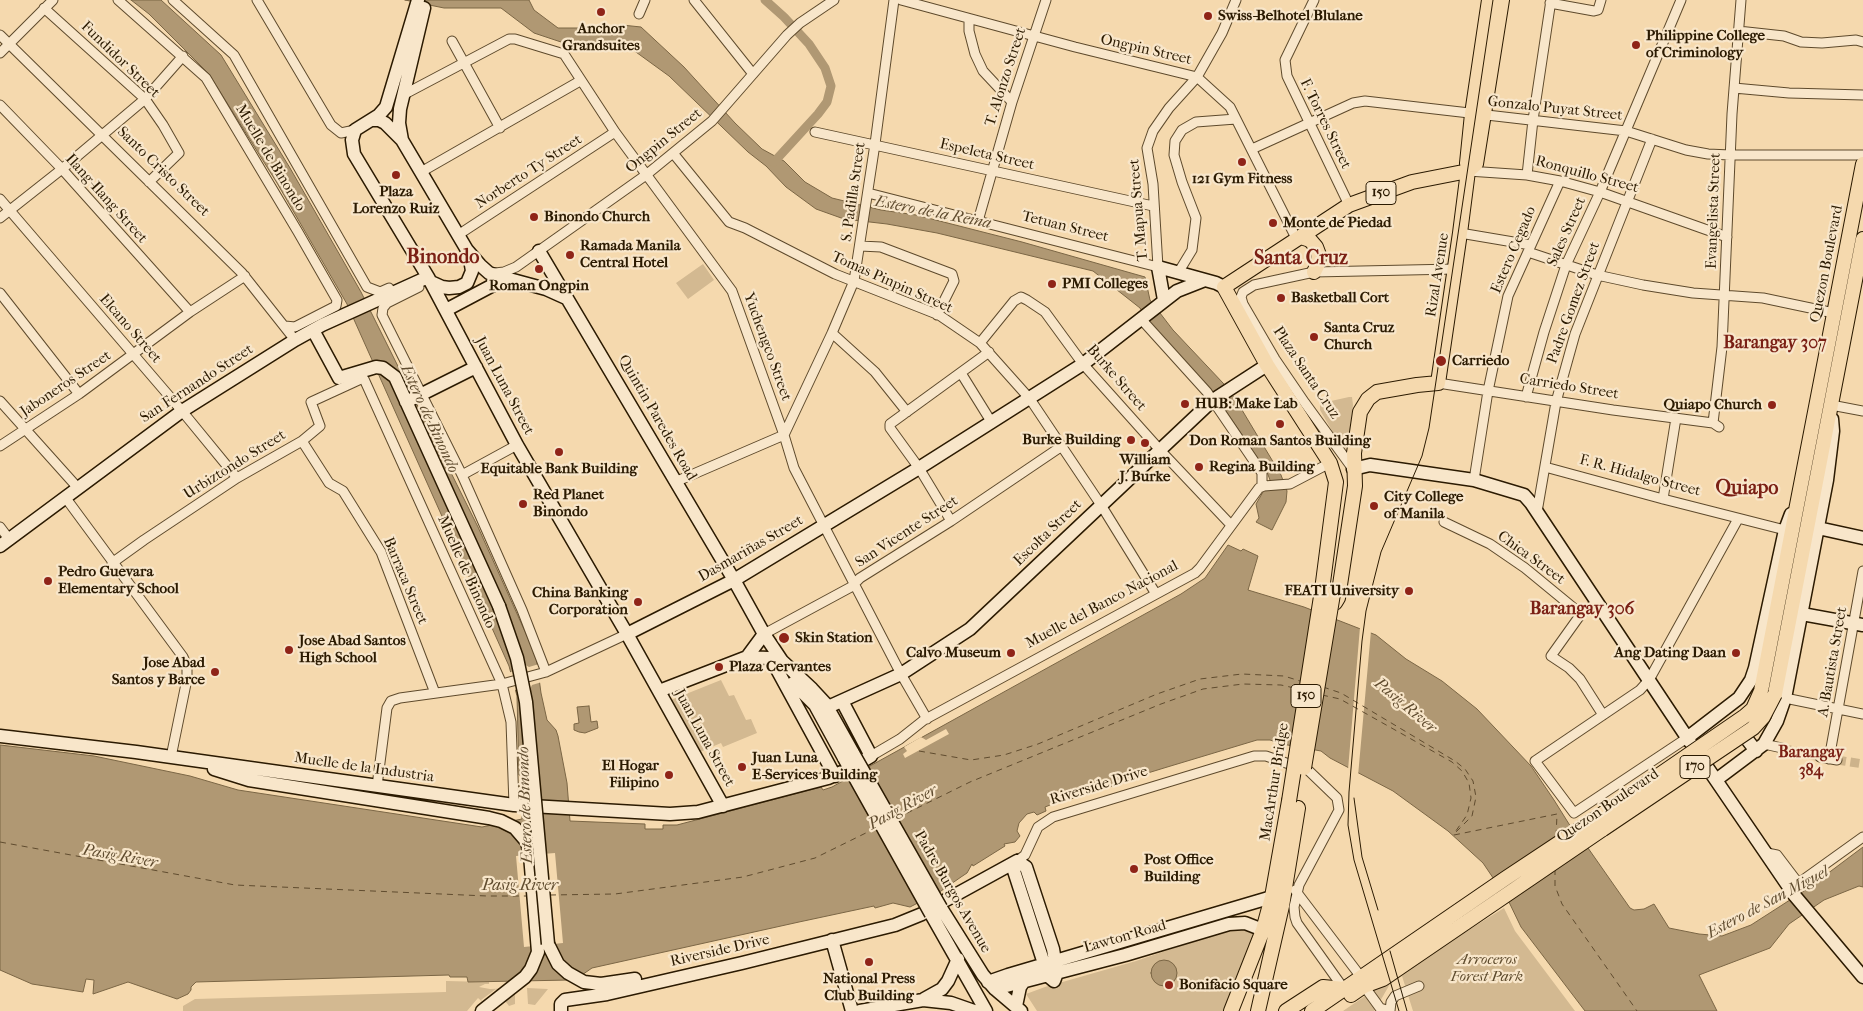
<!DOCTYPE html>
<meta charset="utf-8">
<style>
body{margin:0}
canvas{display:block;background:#f5d9ae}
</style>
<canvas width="1863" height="1011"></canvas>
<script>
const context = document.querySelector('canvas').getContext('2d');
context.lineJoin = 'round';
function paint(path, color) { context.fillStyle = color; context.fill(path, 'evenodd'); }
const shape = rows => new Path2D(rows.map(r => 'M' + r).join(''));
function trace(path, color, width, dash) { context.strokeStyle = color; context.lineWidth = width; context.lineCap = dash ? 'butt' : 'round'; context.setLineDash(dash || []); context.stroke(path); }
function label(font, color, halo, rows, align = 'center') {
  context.font = font + ' "IM FELL French Canon",serif'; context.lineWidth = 4.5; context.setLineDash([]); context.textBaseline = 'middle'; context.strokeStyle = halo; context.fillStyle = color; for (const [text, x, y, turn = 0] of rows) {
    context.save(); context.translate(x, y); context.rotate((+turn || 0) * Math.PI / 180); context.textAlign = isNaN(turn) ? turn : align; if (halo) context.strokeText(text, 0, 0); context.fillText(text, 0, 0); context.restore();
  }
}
paint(shape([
 [703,264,714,280,688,299,676,283],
 [1349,397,1352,397,1353,405,1348,444,1345,449,1341,446,1320,410,1320,406,1322,403],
 [721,680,729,696,734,695,746,720,751,719,757,733,723,747,721,743,700,752,671,700],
 [1504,908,1515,931,1575,1011,1413,1011,1402,976,1390,984,1379,1003,1370,991],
 [1247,926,1258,932,1227,1011,1037,1011,1026,994,1045,987,1136,961,1230,929],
 [446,981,489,982,489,984,485,984,479,987,490,989,515,988,515,1004,509,1006,496,989,481,1000,488,1007,478,998,467,1011,183,1011,183,1006,195,999,446,992],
 [527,988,548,989,535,1005,528,1004],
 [1365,996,1369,997,1376,1008,1374,1011,1343,1011]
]), '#d3b991');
const water = shape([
 [131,0,161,0,221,55,290,168,361,292,478,527,536,656,541,693,547,720,556,730,558,736,567,783,570,821,645,824,645,829,663,829,663,825,677,825,821,787,823,790,832,787,1181,594,1205,578,1228,545,1241,551,1243,549,1258,556,1248,590,1304,607,1376,635,1406,659,1442,681,1477,709,1531,766,1554,800,1569,824,1588,848,1630,908,1634,910,1644,909,1654,904,1669,928,1699,934,1722,936,1751,925,1807,889,1863,847,1863,887,1859,886,1824,900,1789,924,1770,948,1699,975,1717,1011,1585,1011,1521,927,1508,900,1483,863,1448,831,1393,791,1330,758,1321,751,1282,744,1270,740,1257,740,1164,768,1138,776,1138,778,1071,799,1070,797,1045,807,1046,811,1037,815,1034,812,1027,814,1019,823,1017,831,1020,836,1015,842,1004,844,1005,846,973,866,972,864,967,873,961,877,941,891,910,907,893,903,875,908,874,906,799,922,592,968,579,977,570,980,468,982,467,977,450,977,449,975,196,982,191,987,191,990,188,994,177,999,128,982,93,994,94,980,86,979,83,992,32,984,0,970,0,745,94,756,190,776,238,790,482,827,522,819,521,794,528,793,527,774,519,775,517,696,509,666,347,304,277,183,209,74,149,14,131,0],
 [405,0,529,0,534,10,558,28,584,28,622,25,641,27,684,67,735,123,762,149,784,161,805,182,832,198,881,210,916,215,1022,242,1145,277,1150,300,1173,330,1223,383,1236,400,1281,475,1287,491,1286,502,1272,530,1256,522,1259,518,1256,504,1270,480,1267,472,1212,390,1150,324,1140,308,1093,271,937,233,887,224,844,219,816,209,786,187,766,166,748,152,669,76,629,47,609,42,570,45,534,33,501,8,444,8,405,0],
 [589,706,591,722,597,721,598,728,585,733,579,732,574,730,574,724,579,723,577,707,589,706],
 '1151 973a13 13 0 1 1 26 0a13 13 0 1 1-26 0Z'
]);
paint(water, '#b09873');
trace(water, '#7b6645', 1);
paint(shape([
 [1360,627,1371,631,1358,776,1348,770],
 [522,663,529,667,539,664,542,682,532,685,529,691,517,689,513,691,508,673,514,671],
 [946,729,949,734,905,758,903,754,907,751,904,747,921,737,926,740],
 [555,853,563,943,524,947,516,856]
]), '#f5d9ae');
trace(shape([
 [765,0,784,17,809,44,825,68,831,86,827,102,818,114,774,162]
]), '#b09873', 9);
trace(shape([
 [1323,687,1341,693,1455,761,1465,769,1473,781,1476,797,1472,816,1455,833],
 [1322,695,1340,699,1452,762,1462,771,1469,783,1471,798,1467,815,1453,835],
 [919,751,971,760,1004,755,1038,744,1157,694,1200,679,1242,674,1284,676,1300,681],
 [897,818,970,782,1161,704,1203,689,1243,684,1281,685,1299,689],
 [1454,835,1557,814,1556,838],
 [0,842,235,885,487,896,526,896],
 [1555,869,1555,886,1562,904,1637,1011],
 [550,895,615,894,743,877,815,858,876,828]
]), '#604c2f', 1, [6, 5]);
trace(shape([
 [1782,748,1820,757],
 [1837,760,1863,764]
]), '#cdb38b', 9, [9, 4.5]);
const street = shape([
 [118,0,206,78,298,232,337,300,336,306,295,327,285,326],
 [173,0,234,55,367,287,380,292,389,288],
 [257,0,331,125,341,133,355,130],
 [694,0,753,74],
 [901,0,1075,47,1197,77,1230,107,1297,240],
 [1314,0,1285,60,1287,76,1349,205],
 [1550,3,1594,11,1598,10,1601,0],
 [44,8,145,99,163,125,179,153,149,182],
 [639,14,645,0],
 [969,19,969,31,975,54,983,71,1012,102],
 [1738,31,1784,36,1801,42,1822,43,1856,40,1863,42],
 [0,35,242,273,295,340],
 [452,41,500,128],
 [0,53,53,0],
 [1734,88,1789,93,1863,95],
 [403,95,509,39,515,39,564,54,615,132,732,291,784,435,794,468,901,674,927,719],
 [0,105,62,169,190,312],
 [815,132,1153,206],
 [1252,149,1353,103,1365,101,1626,131,1686,150,1708,154,1730,155,1863,155],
 [673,153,729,222,745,228,835,274,939,315,980,343,1030,399,1101,505,1156,594],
 [1468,171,1527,175,1560,181,1600,192,1727,237],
 [421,172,580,81],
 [1527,175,1533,120,1551,0],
 [868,193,1158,267,1153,184,1147,148,1153,131,1169,108,1197,77,1222,33,1236,0],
 [0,199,182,411,237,478],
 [0,218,62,169,145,99,183,56],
 [978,221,1012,102,1046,0],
 [1460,233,1531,245],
 [458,235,615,132],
 [860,246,881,247,952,274,954,281,937,315],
 [1528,252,1597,275,1643,285,1693,293,1763,298,1834,313],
 [495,273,504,272,516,267,646,175,712,121,787,35,800,23,834,0],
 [1178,273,1192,250,1196,218,1182,182,1174,155,1175,141,1182,130,1196,122,1236,119],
 [419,287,387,303,383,308,382,315,462,475,522,610,546,672],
 [0,293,79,394],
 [1141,319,1207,392,1262,473,1262,486],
 [832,333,875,372,907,412],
 [980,343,1014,301,1021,297,1027,300,1045,312,1083,364,1160,450,1231,525],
 [961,373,992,423],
 [1438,383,1613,410,1713,423,1719,427],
 [1526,397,1544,332,1566,265,1600,192,1681,0],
 [0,401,78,488],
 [1831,405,1863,411],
 [1713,423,1722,347,1732,114,1741,0],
 [302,441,329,483,343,491,381,552,435,693],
 [0,446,79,394,190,312,245,276],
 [1545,467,1663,499,1785,530],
 [1353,469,1305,403,1275,359,1243,304,1241,297,1243,292,1254,285,1314,272,1455,269],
 [462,475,517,445],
 [1474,480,1488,391,1508,296,1560,181],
 [675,482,784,435,832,333,854,281,875,144,894,0],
 [65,497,183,657,187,666,187,679,171,757],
 [1663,499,1676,418],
 [1537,512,1556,402,1575,334,1652,139],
 [951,521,919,468,890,428,890,424,989,352],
 [1444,522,1490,544,1525,568,1581,614],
 [0,527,9,539],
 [112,563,144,540,237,478,302,441,320,426,311,402,361,379,364,379,502,684,511,722,514,805],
 [1597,603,1581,614,1551,656,1569,668,1580,679,1603,715],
 [764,634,851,587,860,578,951,521,1062,446],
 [1785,698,1863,714],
 [1687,738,1574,813,1535,761,1640,690,1649,680,1738,519],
 [1764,744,1782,748],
 [871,756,900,739,924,720,1195,573,1200,568,1259,488,1264,486,1290,484,1330,463],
 [1820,757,1837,760],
 [1829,759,1863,571],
 [1309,771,1337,798,1339,810,1299,885,1294,907,1295,917,1297,923,1344,989],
 [377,786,387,708,391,701,400,698,502,684,546,672,627,634],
 [1767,853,1777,855,1796,880,1799,881,1803,880,1863,837],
 [1017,861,1025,855,1038,827,1053,817,1254,756,1266,756,1289,764],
 [1295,890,1361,977],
 [1364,986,1380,1008,1390,1011],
 [1390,1011,1391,1002,1395,996,1419,986]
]);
const secondary = shape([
 [418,0,386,107,379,115,355,130,352,140,354,154,428,277,517,445,627,634,723,806],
 [372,120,379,120,385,123,402,140,467,250,480,265,489,273,498,276,546,289,566,298],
 [402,140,399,123,400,109,424,8],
 [539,251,734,580,764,634,782,661,812,689,825,703,853,753],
 [1158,267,1216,283,1224,287],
 [1158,267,1164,300],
 [431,282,442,287,449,288,459,287,467,283,472,271,469,253],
 [446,310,495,284,511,282],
 [313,330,339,378,376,367,383,368,395,377,499,606],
 [406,402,476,367],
 [1353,469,1370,465,1474,480,1524,495,1531,503,1690,742],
 [1818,528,1863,538],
 [0,546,182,411,295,340,322,325,428,277],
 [1802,614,1863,625],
 [627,634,734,580,919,468,1083,364,1177,291,1205,280],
 [747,657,764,634],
 [793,683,815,705,844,758],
 [659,691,747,657,768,658,774,664,835,776],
 [842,701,871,756,866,759],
 [828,707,901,674,970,629,1213,400,1267,365],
 [0,736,136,752,514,805,670,814,698,812,828,778,842,772],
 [1687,738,1739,698,1751,680,1755,668,1785,530,1791,514],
 [1746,738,1756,751],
 [1707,767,1795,896,1863,977],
 [214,769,249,780,489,818,501,821,515,828,527,842,530,855,538,952,531,969,525,977,482,1011],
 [1716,780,1764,744,1777,721,1785,698,1827,480,1833,431,1832,419],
 [1017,861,1026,867,1053,949,1057,973,1054,981,1048,976,1014,871,1017,861],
 [946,900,1017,861],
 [941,908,983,975,995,989,1021,1011],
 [931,914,986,1011],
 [832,940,852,1011],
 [548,944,558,964,568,973,584,982,601,984,635,979],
 [988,982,1008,975,1272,897],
 [995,989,1125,955,1229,924,1245,923,1263,930],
 [924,999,942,989,948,981,958,959],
 [1016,1006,1020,987,1025,980],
 [561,1011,561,1004,565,1000,607,994,742,963,895,925,922,914],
 [860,1011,923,1000,951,1003,974,1011]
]);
const primary = shape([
 [1468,171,1476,164,1502,0],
 [1301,237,1310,240,1316,247,1319,255,1318,264,1314,272],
 [1322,590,1336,482,1330,463,1267,365,1224,287,1349,205,1412,182,1468,171],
 [1335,603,1338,598,1355,486,1354,453,1360,412,1368,399,1377,392,1417,385,1438,383,1460,233,1468,171,1467,163,1472,114,1489,0],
 [1761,691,1863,164],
 [1775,694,1863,239],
 [1351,995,1364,986,1383,979,1603,829],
 [1231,1011,1263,930,1272,897,1289,801],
 [1258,1011,1282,906,1298,808],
 [1286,1011,1323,987,1344,989],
 [1312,1011,1506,878,1595,819]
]);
trace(street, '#5e4a2c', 11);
trace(secondary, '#2b1a01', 15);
trace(primary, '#2b1a01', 16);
trace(street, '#f8e6ca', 9);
trace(secondary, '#f8e6ca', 12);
trace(primary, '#f5d9ae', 14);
trace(shape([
 [1354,798,1362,857,1378,910],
 [1390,951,1407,1011],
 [1399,1011,1354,860,1348,825,1349,792,1362,641,1366,611,1381,552,1422,456,1429,428,1493,0]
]), '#2b1a01', 1);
const secondaryBridge = shape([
 [499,606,517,658,526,702,548,944],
 [853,753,941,908],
 [844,758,931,914]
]);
const primaryBridge = shape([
 [1304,768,1333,594],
 [1289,801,1322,590],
 [1595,819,1745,716,1753,709,1761,691],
 [1603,829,1753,728,1763,717,1775,694]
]);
trace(secondaryBridge, '#2b1a01', 15, []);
trace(primaryBridge, '#2b1a01', 16, []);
trace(secondaryBridge, '#f8e6ca', 12);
trace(primaryBridge, '#f5d9ae', 14);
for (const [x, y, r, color] of [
 [601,12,5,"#8f2418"],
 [1208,16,5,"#8f2418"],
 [1636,45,5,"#8f2418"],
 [1242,162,5,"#8f2418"],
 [396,175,5,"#8f2418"],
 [534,217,5,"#8f2418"],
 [1273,223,5,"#8f2418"],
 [570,255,5,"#8f2418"],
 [539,269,5,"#8f2418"],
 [1052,284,5,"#8f2418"],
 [1281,298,5,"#8f2418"],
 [1314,337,5,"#8f2418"],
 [1441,361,6,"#8f2418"],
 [1185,404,5,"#8f2418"],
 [1772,405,5,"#8f2418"],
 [1280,424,5,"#8f2418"],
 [1131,440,5,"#8f2418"],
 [1145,443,5,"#8f2418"],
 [559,452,5,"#8f2418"],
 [1199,467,5,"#8f2418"],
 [523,504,5,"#8f2418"],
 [1374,506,5,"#8f2418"],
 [48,581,5,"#8f2418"],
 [1409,591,5,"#8f2418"],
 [638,602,5,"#8f2418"],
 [784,638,6,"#8f2418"],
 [289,650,5,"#8f2418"],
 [1011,653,5,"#8f2418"],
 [1736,653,5,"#8f2418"],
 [719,667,5,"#8f2418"],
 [215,672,5,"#8f2418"],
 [742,767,5,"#8f2418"],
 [669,775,5,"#8f2418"],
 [1134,869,5,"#8f2418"],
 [869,962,5,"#8f2418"],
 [1169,985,5,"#8f2418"]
]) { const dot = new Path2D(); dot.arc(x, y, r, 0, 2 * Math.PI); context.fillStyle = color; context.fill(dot); trace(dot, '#f8e6ca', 2); }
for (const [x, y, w] of [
 [1381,193,30],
 [1306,696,30],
 [1695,767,30]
]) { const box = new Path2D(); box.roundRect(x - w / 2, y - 11.5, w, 23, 4); context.fillStyle = '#f8e6ca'; context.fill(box); trace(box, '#2b1a01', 1); }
label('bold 14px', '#2b1a01', null, [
 ["150",1381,193],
 ["150",1306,696],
 ["170",1695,767]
]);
label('bold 15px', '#2b1a01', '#f8e6ca', [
 ["Swiss-Belhotel Blulane",1218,16],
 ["Anchor",601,29,"center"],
 ["Grandsuites",601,46,"center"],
 ["Philippine College",1646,36],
 ["of Criminology",1646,53],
 ["121 Gym Fitness",1242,179,"center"],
 ["Plaza",396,192,"center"],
 ["Lorenzo Ruiz",396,209,"center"],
 ["Binondo Church",544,217],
 ["Monte de Piedad",1283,223],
 ["Ramada Manila",580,246],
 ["Central Hotel",580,263],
 ["PMI Colleges",1062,284],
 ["Roman Ongpin",539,286,"center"],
 ["Basketball Cort",1291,298],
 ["Santa Cruz",1324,328],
 ["Church",1324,345],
 ["Carriedo",1452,361],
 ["HUB: Make Lab",1195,404],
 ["Quiapo Church",1762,405,"right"],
 ["Burke Building",1121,440,"right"],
 ["Don Roman Santos Building",1280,441,"center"],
 ["William",1145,460,"center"],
 ["J. Burke",1145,477,"center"],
 ["Regina Building",1209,467],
 ["Equitable Bank Building",559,469,"center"],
 ["Red Planet",533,495],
 ["Binondo",533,512],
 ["City College",1384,497],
 ["of Manila",1384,514],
 ["Pedro Guevara",58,572],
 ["Elementary School",58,589],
 ["FEATI University",1399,591,"right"],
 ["China Banking",628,593,"right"],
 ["Corporation",628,610,"right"],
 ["Skin Station",795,638],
 ["Jose Abad Santos",299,641],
 ["High School",299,658],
 ["Calvo Museum",1001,653,"right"],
 ["Ang Dating Daan",1726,653,"right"],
 ["Jose Abad",205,663,"right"],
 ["Santos y Barce",205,680,"right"],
 ["Plaza Cervantes",729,667],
 ["Juan Luna",752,758],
 ["E-Services Building",752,775],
 ["El Hogar",659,766,"right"],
 ["Filipino",659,783,"right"],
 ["Post Office",1144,860],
 ["Building",1144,877],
 ["National Press",869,979,"center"],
 ["Club Building",869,996,"center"],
 ["Bonifacio Square",1179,985]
], 'left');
label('15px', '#2b1a01', '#f8e6ca', [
 ["Ongpin Street",1146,50,13],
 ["Fundidor Street",120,60,44],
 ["T. Alonzo Street",1006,77,-72],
 ["Gonzalo Puyat Street",1555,109,6],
 ["F. Torres Street",1325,124,64],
 ["Ongpin Street",664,141,-39],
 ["Espeleta Street",987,155,13],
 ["Muelle de Binondo",270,158,59],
 ["Santo Cristo Street",163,172,44],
 ["Norberto Ty Street",529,172,-33],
 ["Ronquillo Street",1587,175,15],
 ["S. Padilla Street",854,192,-82],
 ["Ilang-Ilang Street",106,199,48],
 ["T. Mapua Street",1139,210,-95],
 ["Evangelista Street",1714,211,-88],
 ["Tetuan Street",1065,227,14],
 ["Sales Street",1567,232,-66],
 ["Estero Cegado",1514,250,-67],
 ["Quezon Boulevard",1827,264,-79],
 ["Rizal Avenue",1438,275,-81],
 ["Tomas Pinpin Street",892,283,24],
 ["Padre Gomez Street",1574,303,-70],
 ["Elcano Street",130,329,49],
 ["Yuchengco Street",767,347,70],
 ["Plaza Santa Cruz",1306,373,56],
 ["Burke Street",1116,378,49],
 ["Jaboneros Street",66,384,-34],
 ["San Fernando Street",197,384,-33],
 ["Juan Luna Street",504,386,62],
 ["Carriedo Street",1569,387,9],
 ["Quintin Paredes Road",657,418,60],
 ["Urbiztondo Street",235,465,-32],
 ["F. R. Hidalgo Street",1640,476,15],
 ["San Vicente Street",907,532,-33],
 ["Escolta Street",1048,533,-44],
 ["Dasmariñas Street",751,549,-30],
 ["Chica Street",1531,558,36],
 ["Muelle de Binondo",466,572,66],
 ["Barraca Street",405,581,67],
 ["Muelle del Banco Nacional",1102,605,-28],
 ["A. Bautista Street",1833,662,-80],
 ["Juan Luna Street",704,738,61],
 ["Muelle de la Industria",364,768,8],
 ["MacArthur Bridge",1275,782,-81],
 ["Riverside Drive",1099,786,-17],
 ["Quezon Boulevard",1608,806,-34],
 ["Padre Burgos Avenue",952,892,60],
 ["Lawton Road",1125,937,-16],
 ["Riverside Drive",720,951,-13]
]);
label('italic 15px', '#5d4a2c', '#f8e6ca', [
 ["Arroceros",1487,960],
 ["Forest Park",1487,977]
]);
label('italic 16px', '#604c2f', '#f8e6ca', [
 ["Estero de la Reina",933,213,11],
 ["Estero de Binondo",429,419,65],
 ["Pasig River",1405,706,40],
 ["Estero de Binondo",526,805,-92],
 ["Pasig River",903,808,-29],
 ["Pasig River",120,857,10],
 ["Pasig River",520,886],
 ["Estero de San Miguel",1768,903,-28]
]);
label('bold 16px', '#7a1f14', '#f8e6ca', [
 ["Barangay",1811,753],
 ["384",1811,771]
]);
label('bold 18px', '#7a1f14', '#f8e6ca', [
 ["Barangay 307",1775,344],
 ["Barangay 306",1582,610]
]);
label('bold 20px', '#7a1f14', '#f8e6ca', [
 ["Binondo",443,258],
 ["Santa Cruz",1301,259],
 ["Quiapo",1747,489]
]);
</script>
